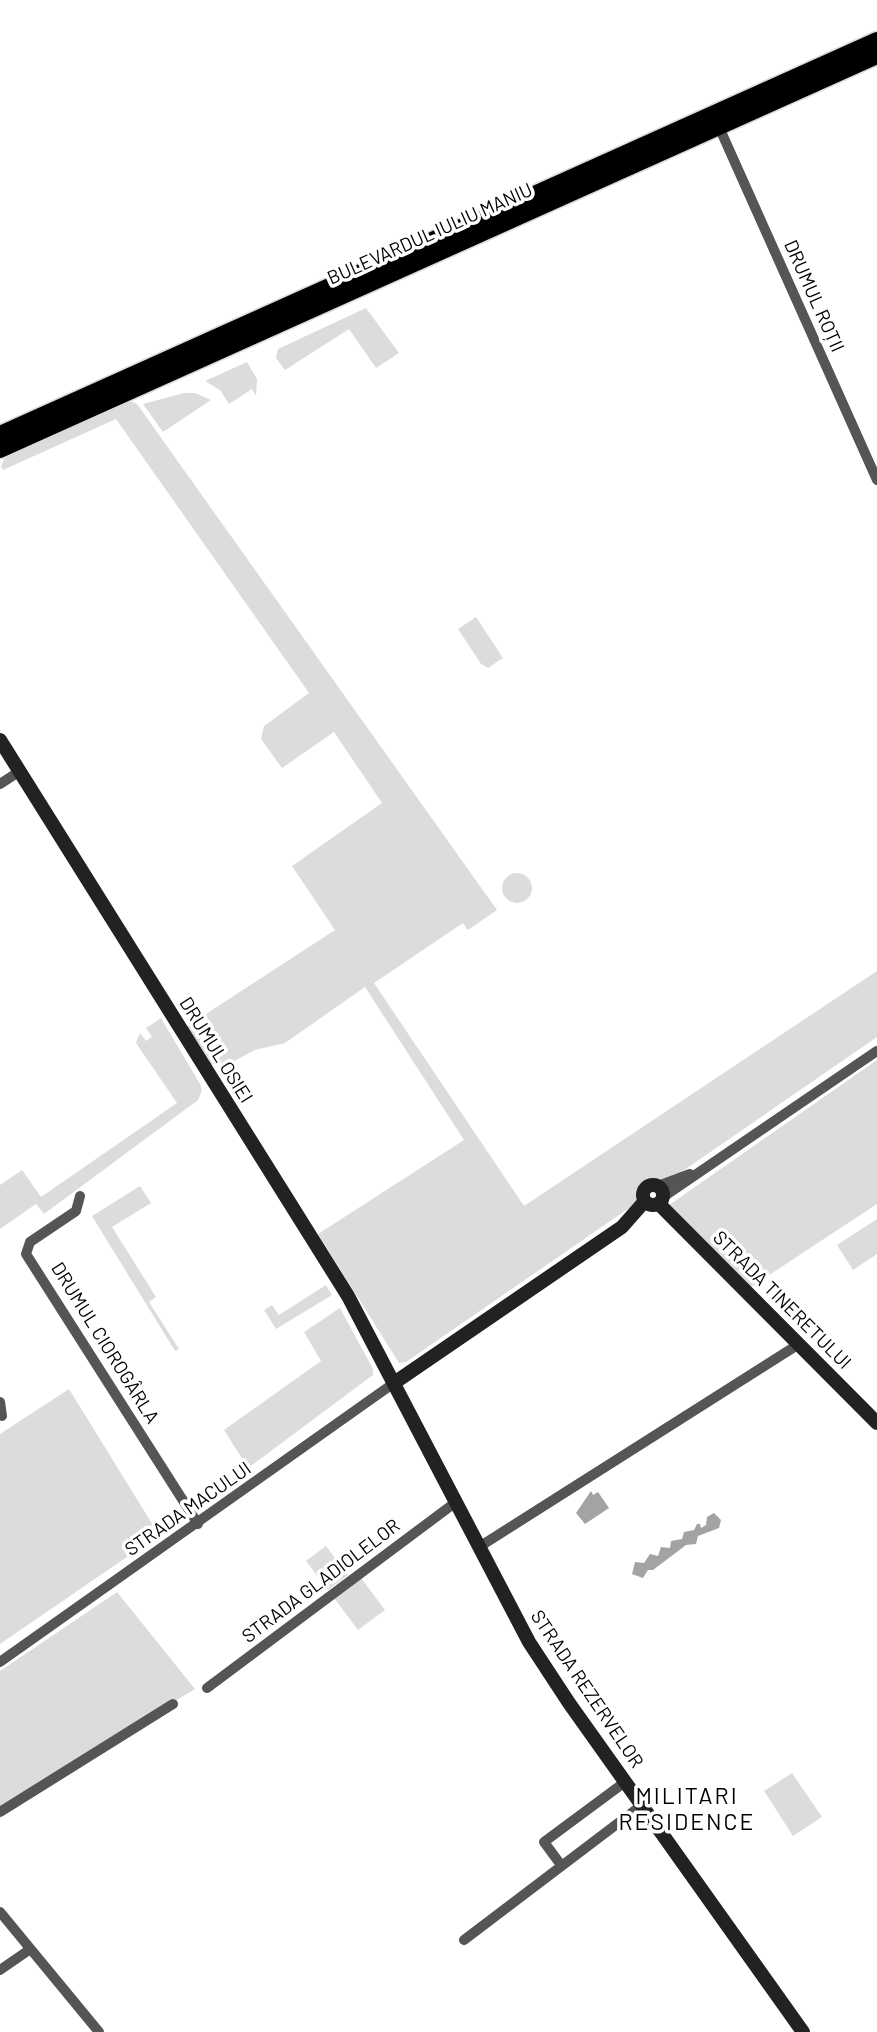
<!DOCTYPE html>
<meta charset="utf-8">
<style>
body{margin:0}
canvas{display:block;background:#fff}
</style>
<canvas width="877" height="2032"></canvas>
<script>
const context = document.querySelector('canvas').getContext('2d');
context.lineJoin = 'round';
function paint(path, color) { context.fillStyle = color; context.fill(path, 'evenodd'); }
const shape = rows => new Path2D(rows.map(r => 'M' + r).join(''));
function trace(path, color, width, dash) { context.strokeStyle = color; context.lineWidth = width; context.lineCap = dash ? 'butt' : 'round'; context.setLineDash(dash || []); context.stroke(path); }
function label(font, color, halo, rows, align = 'center') {
  context.font = font + ' Barlow,sans-serif'; context.lineWidth = 7; context.setLineDash([]); context.textBaseline = 'middle'; context.strokeStyle = halo; context.fillStyle = color; for (const [text, x, y, turn = 0] of rows) {
    context.save(); context.translate(x, y); context.rotate((+turn || 0) * Math.PI / 180); context.textAlign = isNaN(turn) ? turn : align; if (halo) context.strokeText(text, 0, 0); context.fillText(text, 0, 0); context.restore();
  }
}
paint(shape([
 [366,308,399,353,376,368,349,329,285,370,276,358,278,349],
 [247,362,257,379,256,396,252,389,229,404,220,390,205,381],
 [184,393,195,393,211,400,163,432,143,404],
 [127,400,137,404,497,910,468,930,463,923,374,983,524,1206,877,971,877,1037,406,1362,399,1363,318,1234,464,1140,365,987,285,1043,255,1050,223,1067,210,1064,186,1027,335,930,292,866,382,803,334,732,282,768,261,739,264,726,309,693,116,419,3,470,1,466,7,454],
 [476,617,503,658,488,668,481,664,458,629],
 '502 888a15 15 0 1 1 30 0a15 15 0 1 1-30 0Z',
 [161,1018,200,1084,202,1090,198,1100,44,1214,36,1204,0,1229,0,1185,22,1170,41,1197,177,1103,136,1043,140,1033,146,1041,152,1037,146,1028],
 [877,1060,877,1204,751,1287,669,1205],
 [140,1186,151,1203,112,1227,156,1297,149,1302,179,1349,175,1351,92,1216],
 [877,1219,877,1254,853,1270,837,1245],
 [326,1285,332,1295,276,1329,264,1310,272,1305,279,1315],
 [340,1308,373,1369,373,1375,248,1468,224,1430,321,1361,304,1332],
 [69,1389,159,1535,0,1644,0,1434],
 [326,1546,348,1575,328,1590,306,1561],
 [361,1578,385,1610,358,1630,334,1598],
 [117,1592,195,1689,0,1808,0,1671],
 [792,1773,822,1817,793,1836,764,1791]
]), '#dcdcdc');
paint(shape([
 [591,1491,593,1495,598,1492,609,1508,585,1524,576,1513],
 [714,1513,721,1520,719,1528,698,1536,696,1544,686,1545,653,1570,648,1570,643,1578,632,1574,635,1562,644,1563,650,1554,658,1556,661,1547,670,1548,671,1541,682,1539,684,1532,694,1530,697,1524,700,1524,701,1528,706,1525,707,1517]
]), '#a3a3a3');
const primary = shape([
 [0,434,877,40],
 [0,450,877,56]
]);
trace(primary, '#dbdbdb', 19);
trace(shape([
 [719,127,877,480],
 [0,784,20,771],
 [658,1186,690,1174],
 [80,1196,76,1211,30,1242,26,1254,198,1524],
 [663,1197,877,1051],
 [0,1402,2,1416],
 [479,1547,799,1344],
 [0,1662,394,1383],
 [207,1688,456,1502],
 [0,1812,173,1704],
 [561,1865,544,1842,625,1782],
 [0,1912,99,2032],
 [464,1940,642,1805],
 [0,1970,29,1950]
]), '#555', 10);
trace(shape([
 [0,740,348,1296,529,1642,569,1703,803,2032],
 '643 1195a10 10 0 1 1 20 0a10 10 0 1 1-20 0Z',
 [659,1204,877,1423],
 [394,1383,622,1227,644,1202]
]), '#222', 14);
trace(primary, '#000', 16);
label('19px', '#000', '#fff', [
 ["BULEVARDUL IULIU MANIU",430,234,-24],
 ["DRUMUL ROȚII",814,296,66],
 ["DRUMUL OSIEI",216,1050,58],
 ["STRADA TINERETULUI",782,1300,45],
 ["DRUMUL CIOROGÂRLA",105,1343,58],
 ["STRADA MACULUI",188,1509,-35],
 ["STRADA GLADIOLELOR",321,1581,-37],
 ["STRADA REZERVELOR",587,1689,56]
]);
context.letterSpacing = '2px';
label('23px', '#000', '#fff', [
 ["MILITARI",687,1796],
 ["RESIDENCE",687,1822]
]);
context.letterSpacing = '0px';
</script>
